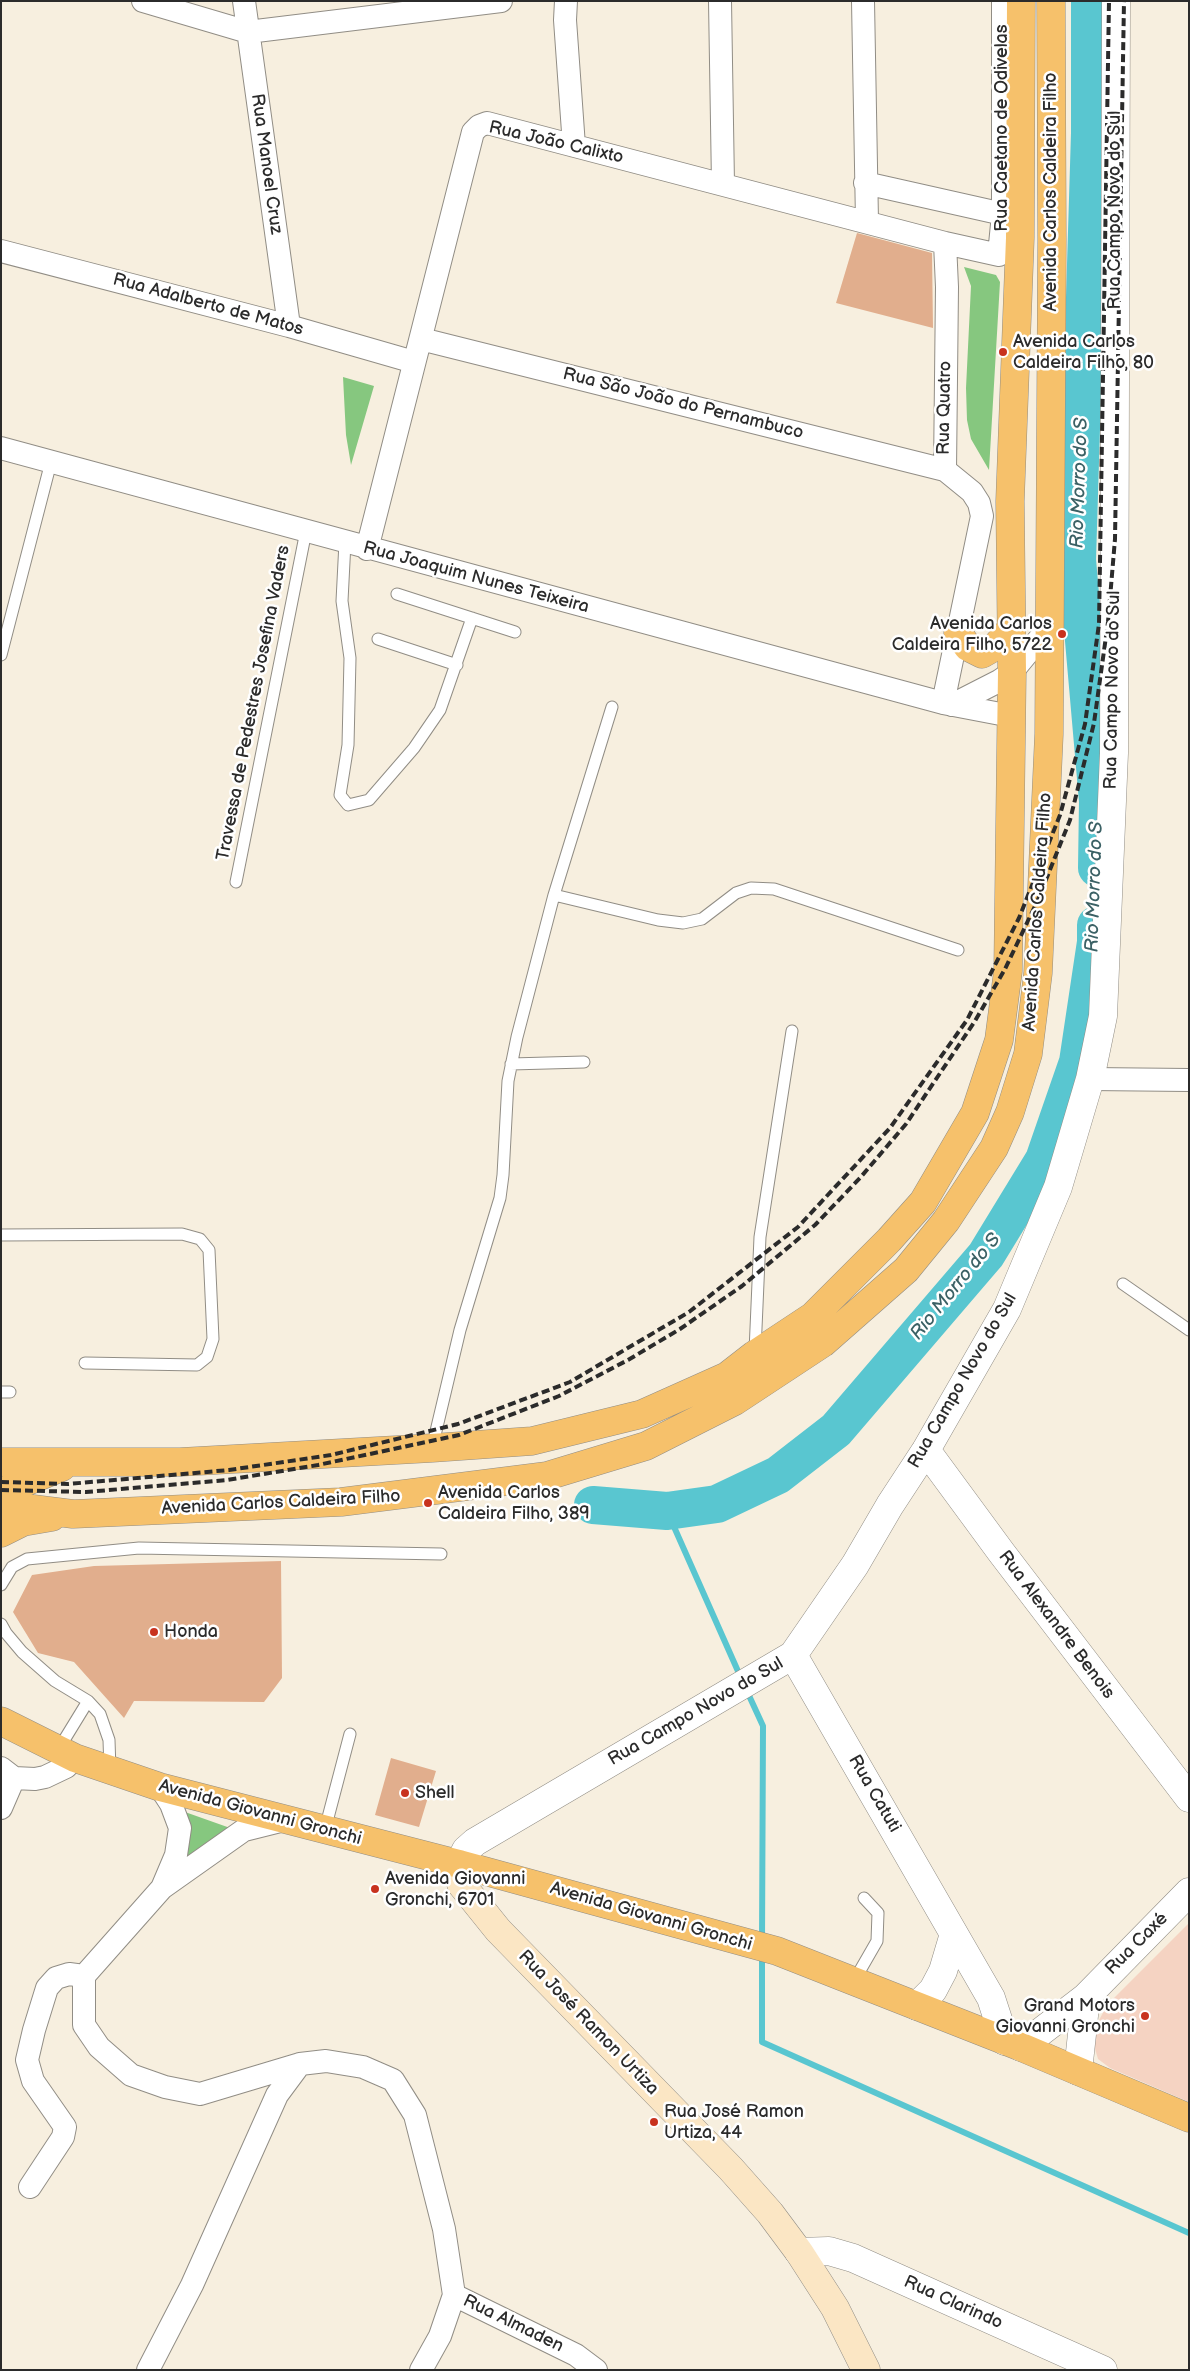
<!DOCTYPE html>
<meta charset="utf-8">
<style>
body{margin:0}
#map{position:relative;width:1190px;height:2371px;overflow:hidden;background:#f7efdf;font-family:"Balsamiq Sans",sans-serif}
canvas{display:block}
.frame{position:absolute;inset:0;border:2px solid #2b2b2b;pointer-events:none}
</style>
<div id="map">
<canvas width="1190" height="2371"></canvas>
<div class="frame"></div>
</div>
<script>
const context = document.querySelector('canvas').getContext('2d');
context.lineJoin = 'round';
function paint(path, color) { context.fillStyle = color; context.fill(path, 'evenodd'); }
const shape = rows => new Path2D(rows.map(r => 'M' + r).join(''));
function trace(path, color, width, dash) { context.strokeStyle = color; context.lineWidth = width; context.lineCap = dash ? 'butt' : 'round'; context.setLineDash(dash || []); context.stroke(path); }
function label(font, color, halo, rows, align = 'center') {
  context.font = font + ' "Balsamiq Sans",sans-serif'; context.lineWidth = 5; context.setLineDash([]); context.textBaseline = 'middle'; context.strokeStyle = halo; context.fillStyle = color; for (const [text, x, y, turn = 0] of rows) {
    context.save(); context.translate(x, y); context.rotate((+turn || 0) * Math.PI / 180); context.textAlign = isNaN(turn) ? turn : align; if (halo) context.strokeText(text, 0, 0); context.fillText(text, 0, 0); context.restore();
  }
}
paint(shape([
 [1189,1923,1189,2102,1110,2068,1098,2059,1093,2042,1096,2026,1107,2005]
]), '#f5d3c2');
paint(shape([
 [964,267,996,275,1000,282,989,470,971,439,967,420,966,388,971,286],
 [343,377,374,386,351,465,346,435],
 [185,1812,233,1829,178,1866]
]), '#86c77f');
trace(shape([
 [667,1511,741,1678],
 [746,1689,763,1726,762,1941],
 [762,1953,762,2042,1189,2233]
]), '#59c6d0', 6);
trace(shape([
 [1090,1,1090,133,1077,560,1098,801,1097,868],
 [593,1505,667,1511,717,1504,778,1475,836,1430,986,1255,1044,1160,1078,1062,1096,942,1096,925]
]), '#59c6d0', 38);
paint(shape([
 [857,233,932,253,933,328,836,303],
 [281,1561,282,1678,264,1702,134,1701,124,1718,74,1662,38,1653,13,1612,32,1575,94,1566],
 [391,1758,436,1771,419,1827,375,1815]
]), '#e1ae8d');
const service = shape([
 [345,542,342,601,350,658,348,745,340,795,348,805,369,800,414,748,440,710,472,618],
 [397,594,515,632],
 [378,639,457,665],
 [1,655,51,462],
 [236,882,306,531],
 [554,895,658,920,683,923,702,919,736,893,751,888,774,889,958,950],
 [511,1064,584,1062],
 [1,1235,182,1234,200,1239,209,1250,213,1339,207,1357,197,1365,85,1363],
 [1123,1284,1189,1330],
 [755,1351,760,1237,792,1031],
 [1,1392,10,1392],
 [432,1448,460,1330,500,1198,503,1175,508,1081,517,1037,554,895,612,707],
 [1,1585,12,1567,27,1559,139,1548,441,1554],
 [1,1624,6,1633,22,1652,55,1681,88,1701,100,1714,109,1740,110,1770],
 [58,1750,88,1701],
 [325,1829,350,1734],
 [854,1981,877,1941,878,1913,864,1898]
]);
const minor = shape([
 [143,1,248,32,501,1],
 [244,1,289,326],
 [566,1,565,20,574,146],
 [720,1,723,184],
 [863,1,867,221],
 [865,183,1003,214],
 [1,251,289,326,414,362],
 [421,339,945,470],
 [1,448,943,703,1011,716],
 [367,549,473,132,479,126,487,123,945,243,999,255,1003,214,1003,1],
 [943,703,982,516,979,503,972,492,945,470,947,287,945,243],
 [952,705,999,681,1012,672,1049,627],
 [1090,1079,1189,1080],
 [1,1768,14,1778,35,1779,45,1777,66,1767,75,1758],
 [160,1787,171,1804,180,1828,176,1855,162,1888],
 [1,1808,14,1778],
 [284,1820,244,1830,162,1888,84,1976,84,2025,99,2047,131,2075,165,2087,200,2094,300,2064],
 [30,2187,63,2137,65,2127,33,2081,27,2060,34,2030,47,1988,56,1978,69,1974,84,1976],
 [454,2295,576,2355,596,2370],
 [148,2370,192,2285,277,2095,300,2064,326,2061,363,2067,393,2080,415,2115,444,2229,454,2295,440,2336,421,2370]
]);
const tertiary = shape([
 [926,1450,1001,1552,1189,1798],
 [793,1655,991,1998,1005,2041],
 [459,1864,466,1850,475,1842,793,1655,855,1565,890,1505,926,1450,1007,1309,1058,1187,1090,1079,1103,1016,1114,753,1116,1],
 [917,2006,933,1990,943,1971,954,1934],
 [1021,2047,1086,1997,1189,1892],
 [1078,2071,1086,1997],
 [799,2252,829,2251,853,2258,1103,2370]
]);
const secondary = shape([
 [459,1864,461,1884,498,1930,731,2169,770,2213,799,2252,835,2308,866,2370]
]);
const primary = shape([
 [958,633,968,647,982,654,996,646,1011,629],
 [1,1462,180,1462,432,1448,532,1441,642,1414,727,1376,754,1355,813,1316,889,1240,923,1202,975,1113,999,1040,1008,971,1012,672,1010,501,1020,238,1021,1],
 [1,1492,62,1467],
 [1,1505,73,1514,341,1502,547,1476,646,1446,735,1401,823,1343,906,1270,946,1221,994,1148,1010,1112,1028,1054,1038,973,1049,734,1052,240,1051,1],
 [1,1533,23,1522,52,1517],
 [1,1721,75,1758,160,1787,459,1864,777,1951,1021,2047,1189,2118]
]);
trace(service, '#918d85', 13);
trace(minor, '#918d85', 24);
trace(tertiary, '#918d85', 29);
trace(secondary, '#918d85', 29);
trace(primary, '#918d85', 29);
trace(service, '#fff', 11);
trace(minor, '#fff', 22);
trace(tertiary, '#fff', 28);
trace(secondary, '#fbe6c4', 28);
trace(primary, '#f6c16b', 28);
trace(shape([
 [1,1482,68,1484,229,1470,331,1455,458,1424,570,1382,689,1312,798,1227,890,1128,967,1020,1019,918,1060,815,1085,724,1099,624,1109,1],
 [1,1490,86,1492,227,1480,318,1465,459,1435,559,1396,628,1360,680,1329,742,1286,815,1225,860,1178,906,1124,975,1021,1005,969,1037,902,1070,820,1094,723,1108,622,1115,539,1124,1]
]), '#2b2b2b', 4, [8, 4]);
for (const [x, y, r, color] of [
 [1003,352,5,"#c8321e"],
 [1062,634,5,"#c8321e"],
 [428,1503,5,"#c8321e"],
 [154,1632,5,"#c8321e"],
 [405,1793,5,"#c8321e"],
 [375,1889,5,"#c8321e"],
 [1145,2016,5,"#c8321e"],
 [654,2122,5,"#c8321e"]
]) { const dot = new Path2D(); dot.arc(x, y, r, 0, 2 * Math.PI); context.fillStyle = color; context.fill(dot); trace(dot, '#fff', 2); }
label('18px', '#2b2b2b', '#fff', [
 ["Rua Caetano de Odivelas",1002,128,-90],
 ["Rua João Calixto",556,143,13],
 ["Rua Manoel Cruz",266,164,82],
 ["Avenida Carlos Caldeira Filho",1051,192,-90],
 ["Rua Campo Novo do Sul",1115,210,-90],
 ["Rua Adalberto de Matos",208,305,15],
 ["Rua São João do Pernambuco",683,404,14],
 ["Rua Quatro",945,408,-89],
 ["Rua Joaquim Nunes Teixeira",476,578,15],
 ["Rua Campo Novo do Sul",1113,690,-89],
 ["Travessa de Pedestres Josefina Vaders",254,703,-79],
 ["Avenida Carlos Caldeira Filho",1038,912,-86],
 ["Rua Campo Novo do Sul",963,1381,-60],
 ["Avenida Carlos Caldeira Filho",281,1503,-3],
 ["Rua Alexandre Benois",1056,1625,53],
 ["Rua Campo Novo do Sul",696,1712,-30],
 ["Rua Catuti",874,1794,60],
 ["Avenida Giovanni Gronchi",260,1813,15],
 ["Avenida Giovanni Gronchi",651,1917,16],
 ["Rua Caxé",1137,1944,-45],
 ["Rua José Ramon Urtiza",588,2023,46],
 ["Rua Clarindo",953,2303,24],
 ["Rua Almaden",513,2324,26]
]);
label('18px', '#2b2b2b', '#fff', [
 ["Avenida Carlos",1013,342],
 ["Caldeira Filho, 80",1013,363],
 ["Avenida Carlos",1052,624,"right"],
 ["Caldeira Filho, 5722",1052,645,"right"],
 ["Avenida Carlos",438,1493],
 ["Caldeira Filho, 389",438,1514],
 ["Honda",164,1632],
 ["Shell",415,1793],
 ["Avenida Giovanni",385,1879],
 ["Gronchi, 6701",385,1900],
 ["Grand Motors",1135,2006,"right"],
 ["Giovanni Gronchi",1135,2027,"right"],
 ["Rua José Ramon",664,2112],
 ["Urtiza, 44",664,2133]
], 'left');
label('italic 19px', '#3b6165', '#fff', [
 ["Rio Morro do S",1080,483,-88],
 ["Rio Morro do S",1095,887,-88],
 ["Rio Morro do S",956,1287,-51]
]);
</script>
